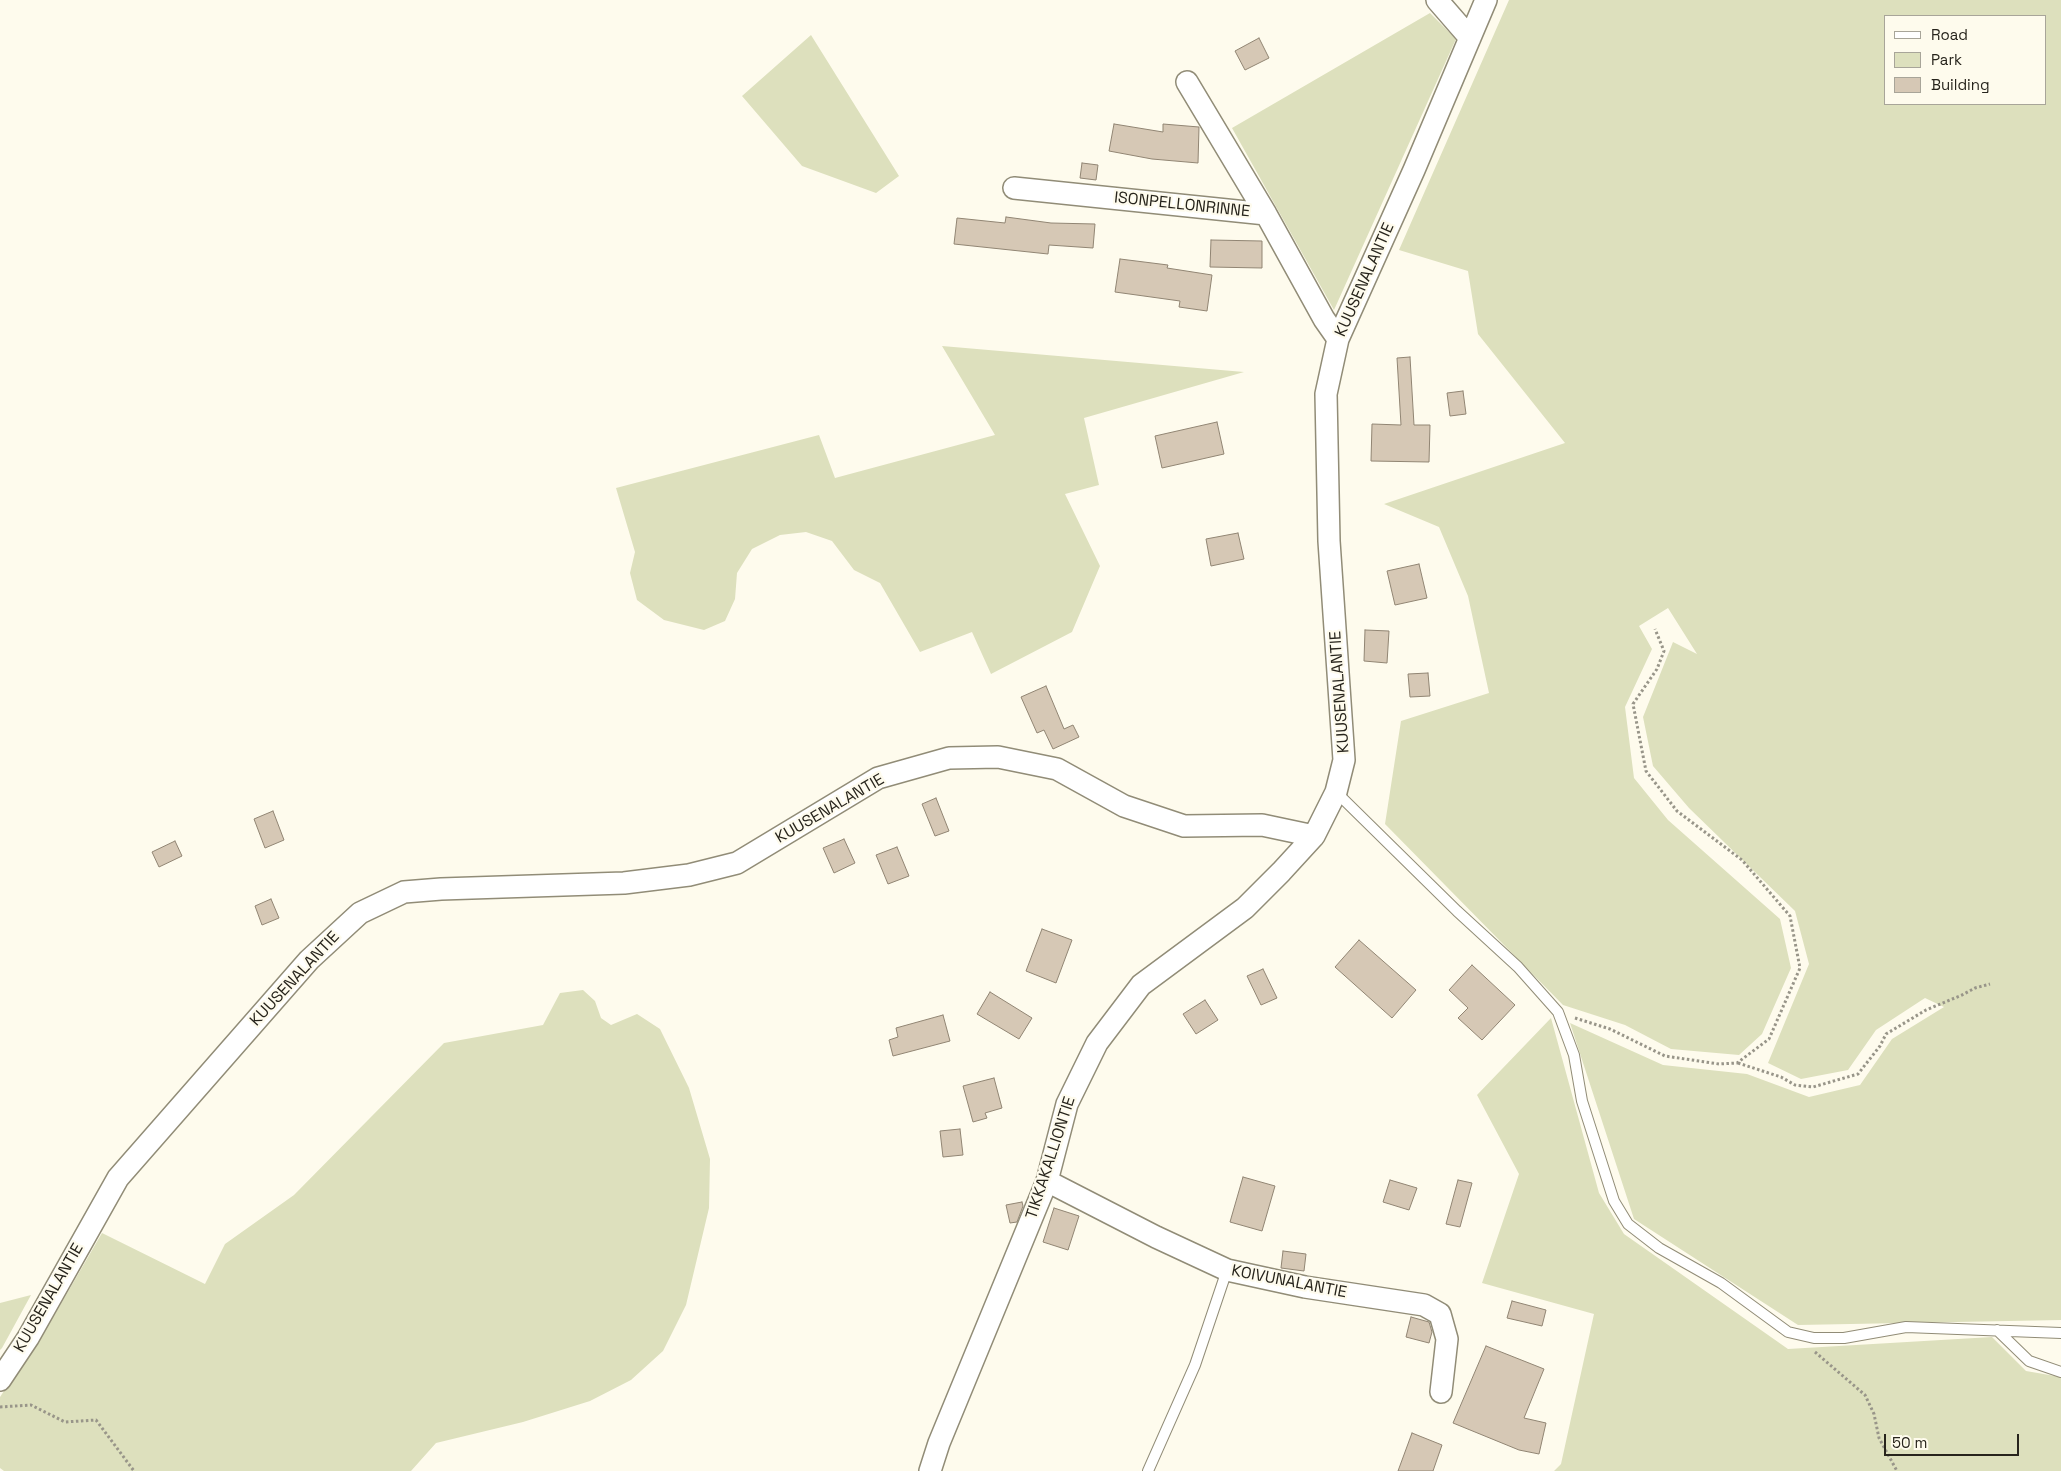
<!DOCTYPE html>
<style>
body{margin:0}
#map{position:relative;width:2061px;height:1471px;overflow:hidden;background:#fefbed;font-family:"Space Grotesk",sans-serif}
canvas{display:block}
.legend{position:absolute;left:1884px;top:15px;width:162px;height:90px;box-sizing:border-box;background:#fefbed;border:1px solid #a8a599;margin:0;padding:6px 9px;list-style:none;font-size:15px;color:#27241c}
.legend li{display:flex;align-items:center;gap:10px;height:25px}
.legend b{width:25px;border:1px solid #a8a599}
.scale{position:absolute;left:1884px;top:1434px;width:135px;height:22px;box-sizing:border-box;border:2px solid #27241c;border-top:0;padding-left:6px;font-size:15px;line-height:18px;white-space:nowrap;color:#27241c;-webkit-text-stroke:4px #fefbed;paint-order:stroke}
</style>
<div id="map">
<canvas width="2061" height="1471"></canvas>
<ul class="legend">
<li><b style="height:6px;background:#fff"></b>Road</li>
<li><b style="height:14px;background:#dde0bd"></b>Park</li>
<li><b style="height:14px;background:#d6c8b5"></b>Building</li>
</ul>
<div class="scale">50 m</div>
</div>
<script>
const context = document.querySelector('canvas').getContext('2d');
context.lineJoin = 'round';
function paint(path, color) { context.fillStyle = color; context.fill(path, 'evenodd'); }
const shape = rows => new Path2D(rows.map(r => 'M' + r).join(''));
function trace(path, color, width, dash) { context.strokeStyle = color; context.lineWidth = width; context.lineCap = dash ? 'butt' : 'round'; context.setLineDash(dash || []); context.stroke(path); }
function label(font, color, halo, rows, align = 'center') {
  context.font = font + ' "Space Grotesk",sans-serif'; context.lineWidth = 4.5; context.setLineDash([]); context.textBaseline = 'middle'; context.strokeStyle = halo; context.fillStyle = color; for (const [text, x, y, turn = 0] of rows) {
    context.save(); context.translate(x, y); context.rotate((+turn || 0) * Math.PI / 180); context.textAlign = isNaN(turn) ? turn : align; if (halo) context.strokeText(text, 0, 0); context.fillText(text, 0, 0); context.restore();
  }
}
paint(shape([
 [1509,0,2061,0,2061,1320,1798,1325,1634,1219,1570,1023,1663,1065,1747,1074,1809,1097,1860,1085,1892,1039,1944,1007,1925,998,1876,1030,1848,1070,1801,1079,1768,1063,1809,964,1795,911,1689,808,1653,766,1643,717,1673,642,1697,654,1668,608,1639,626,1652,649,1625,707,1634,778,1668,820,1780,919,1791,968,1762,1034,1739,1055,1671,1049,1625,1025,1563,1005,1385,824,1401,721,1489,693,1468,596,1439,527,1384,504,1565,443,1478,334,1468,271,1399,250],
 [1885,16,2045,16,2045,104,1885,104],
 [1430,13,1456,39,1334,310,1232,128],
 [811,35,899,176,876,193,802,166,742,96],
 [942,346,1244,372,1084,418,1099,485,1065,494,1100,566,1072,632,991,674,972,632,920,652,880,583,854,570,832,541,806,532,780,535,752,549,737,573,735,599,725,621,704,630,664,620,637,600,630,573,635,552,616,488,819,435,835,478,995,435],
 [583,990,595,1001,601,1018,611,1025,637,1014,660,1029,689,1088,710,1159,709,1208,686,1305,663,1351,631,1380,590,1401,523,1422,436,1443,411,1471,4,1471,0,1468,0,1397,55,1314,102,1233,205,1284,225,1244,294,1195,444,1043,543,1025,560,993],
 [1551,1018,1599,1193,1624,1234,1788,1349,1992,1337,2026,1371,2061,1377,2061,1471,1554,1471,1561,1464,1594,1314,1482,1283,1519,1174,1477,1095],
 [31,1295,2,1348,0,1350,0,1303]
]), '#dde0bd');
const building = shape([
 [1259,38,1269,58,1245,70,1235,51,1259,38],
 [1114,124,1163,132,1163,124,1199,127,1198,163,1152,159,1109,151,1114,124],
 [1082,163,1098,165,1096,180,1080,178,1082,163],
 [1006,217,1051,223,1095,224,1093,248,1049,245,1048,254,954,244,957,218,1005,223,1006,217],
 [1211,240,1262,241,1262,268,1210,267,1211,240],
 [1120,259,1168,265,1167,268,1212,275,1207,311,1179,307,1180,301,1115,292,1120,259],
 [1410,357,1414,425,1430,425,1429,462,1371,461,1372,424,1401,425,1397,358,1410,357],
 [1463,391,1466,414,1450,416,1447,393,1463,391],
 [1217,422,1224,454,1162,468,1155,436,1217,422],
 [1238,533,1244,559,1211,566,1206,539,1238,533],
 [1419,564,1427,598,1395,605,1387,571,1419,564],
 [1365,630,1389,631,1387,663,1364,661,1365,630],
 [1428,673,1430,696,1410,697,1408,674,1428,673],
 [1046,686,1064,729,1073,725,1079,737,1053,749,1044,730,1037,733,1021,697,1046,686],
 [936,798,949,831,935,836,922,804,936,798],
 [273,811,284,840,265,848,254,819,273,811],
 [844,839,855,863,834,873,823,848,844,839],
 [175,841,182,856,159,867,152,852,175,841],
 [897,847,909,876,888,884,876,855,897,847],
 [271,899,279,918,262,925,255,906,271,899],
 [1042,929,1072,940,1056,983,1026,971,1042,929],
 [1359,940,1416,990,1392,1018,1335,967,1359,940],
 [1472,965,1515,1005,1482,1040,1458,1018,1468,1008,1449,990,1472,965],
 [1263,969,1277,998,1261,1005,1247,976,1263,969],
 [990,992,1032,1018,1019,1039,977,1014,990,992],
 [1205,1000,1218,1020,1196,1034,1183,1014,1205,1000],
 [943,1015,950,1041,893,1056,889,1040,898,1037,896,1028,943,1015],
 [994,1078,1002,1108,985,1113,987,1118,973,1122,963,1086,994,1078],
 [960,1129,963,1155,943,1157,940,1131,960,1129],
 [1243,1177,1275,1186,1262,1231,1230,1222,1243,1177],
 [1390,1180,1417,1188,1409,1210,1383,1202,1390,1180],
 [1458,1180,1472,1183,1460,1227,1446,1224,1458,1180],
 [1022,1202,1023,1206,1017,1222,1010,1223,1006,1205,1022,1202],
 [1054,1208,1079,1216,1068,1250,1043,1242,1054,1208],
 [1283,1251,1306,1254,1304,1271,1281,1268,1283,1251],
 [1512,1301,1546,1310,1542,1326,1507,1318,1512,1301],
 [1411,1317,1429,1322,1432,1332,1429,1343,1406,1337,1411,1317],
 [1486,1346,1544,1369,1524,1418,1546,1423,1539,1454,1519,1450,1453,1423,1486,1346],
 [1412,1433,1442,1445,1433,1471,1398,1471,1412,1433]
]);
paint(building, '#d6c8b5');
trace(building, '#918573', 1);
const lane = shape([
 [1336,792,1457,911,1518,967,1558,1012,1574,1055,1582,1101,1614,1201,1628,1224,1659,1248,1721,1283,1788,1332,1814,1338,1844,1338,1906,1327,2061,1333],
 [1997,1330,2029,1361,2061,1372],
 [1148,1471,1195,1365,1227,1270]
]);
const street = shape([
 [1437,0,1470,38],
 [1187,82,1266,214],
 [1014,188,1266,214,1324,319,1338,339],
 [1047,1181,1156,1237,1227,1270,1305,1287,1424,1305,1440,1314,1447,1339,1441,1392],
 [0,1380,28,1338,118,1178,309,960,360,913,404,892,441,889,624,883,689,875,737,863,878,778,949,758,998,757,1057,769,1124,806,1184,826,1262,825,1314,836,1336,792,1344,760,1329,541,1326,394,1338,339,1414,170,1486,0],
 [930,1471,939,1443,1047,1181,1067,1104,1097,1043,1141,985,1245,908,1281,872,1314,836]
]);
trace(lane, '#918c77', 12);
trace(street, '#918c77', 24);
trace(shape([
 [1575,1018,1610,1029,1665,1056,1719,1064,1737,1063,1769,1039,1800,968,1790,916,1742,860,1677,811,1646,771,1633,704,1657,669,1664,651,1655,629],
 [1738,1063,1781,1077,1795,1085,1813,1087,1858,1074,1880,1046,1886,1034,1926,1010,1962,995,1975,988,1990,984],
 [1815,1352,1865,1395,1874,1414,1879,1438,1897,1471],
 [0,1407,31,1405,65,1422,96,1420,134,1471]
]), '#989589', 3, [2.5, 2.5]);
trace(lane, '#fff', 10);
trace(street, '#fff', 21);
label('16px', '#27241c', '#fefbed', [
 ["ISONPELLONRINNE",1182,205,6],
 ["KUUSENALANTIE",1365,280,-66],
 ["KUUSENALANTIE",1340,692,-94],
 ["KUUSENALANTIE",830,809,-30],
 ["KUUSENALANTIE",295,979,-47],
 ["TIKKAKALLIONTIE",1051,1158,-72],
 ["KOIVUNALANTIE",1289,1282,11],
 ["KUUSENALANTIE",49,1298,-60]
]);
</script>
